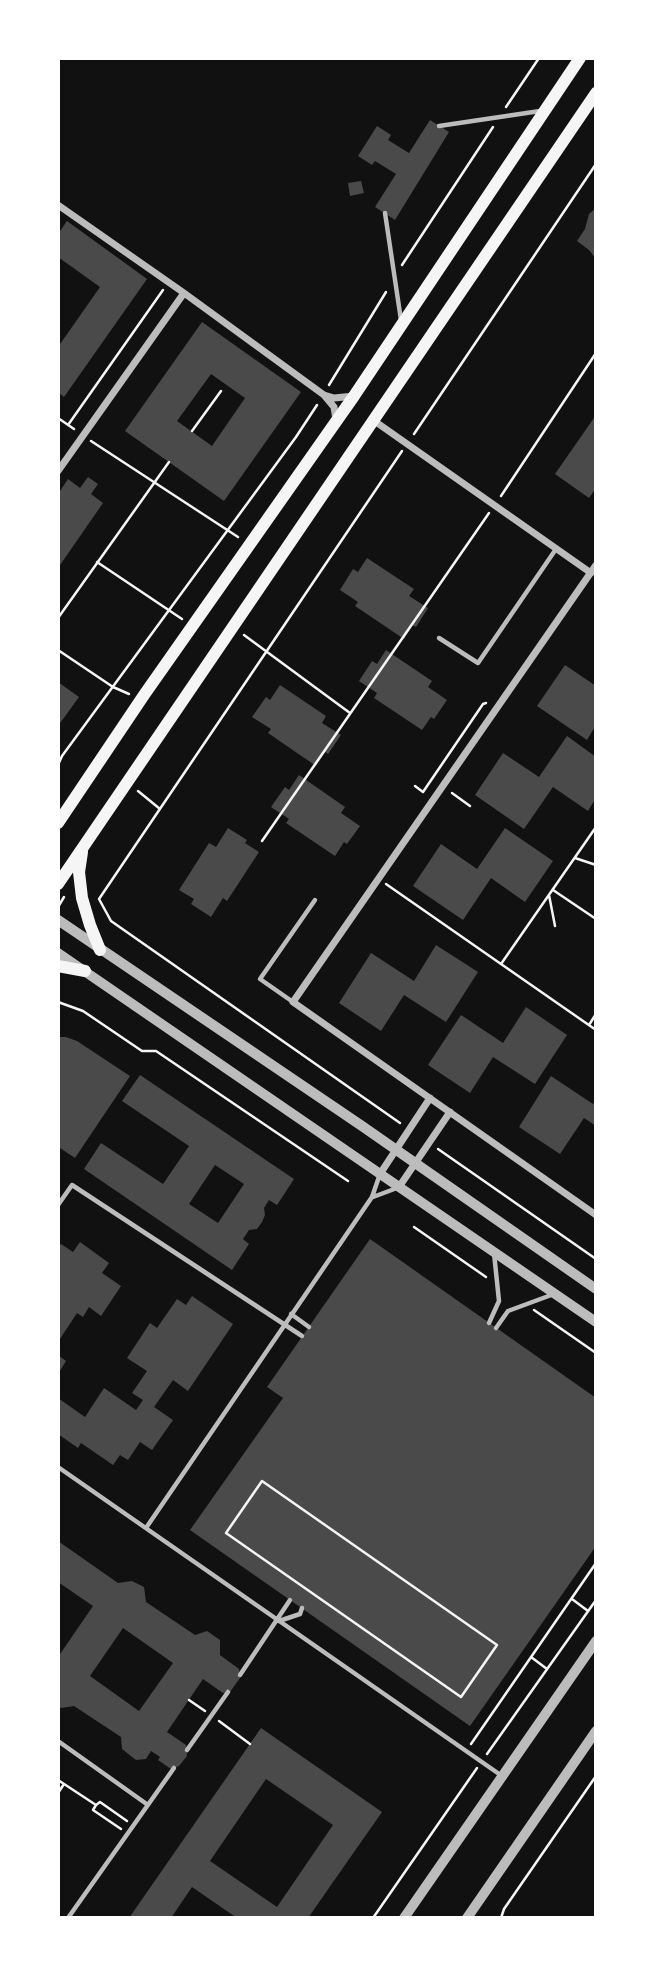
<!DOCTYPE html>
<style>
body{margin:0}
#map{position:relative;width:654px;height:1976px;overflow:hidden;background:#111;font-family:"Roboto Serif",serif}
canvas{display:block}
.frame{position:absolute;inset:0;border:60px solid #fff;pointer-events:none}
</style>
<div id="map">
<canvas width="654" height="1976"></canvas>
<div class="frame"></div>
</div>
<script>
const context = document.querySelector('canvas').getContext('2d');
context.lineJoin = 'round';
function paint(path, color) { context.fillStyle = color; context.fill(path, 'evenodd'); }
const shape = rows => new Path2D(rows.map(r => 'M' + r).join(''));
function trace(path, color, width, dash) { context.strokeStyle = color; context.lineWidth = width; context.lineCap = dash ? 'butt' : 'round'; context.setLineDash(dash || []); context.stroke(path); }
paint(shape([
 [430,120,449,132,395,220,375,207,396,174,375,161,372,165,358,156,377,126,391,135,388,140,409,153],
 [361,181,364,193,350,196,348,183],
 [596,208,596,259,589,250,577,241,585,229,589,214],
 [67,221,147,279,64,397,58,392,58,347,100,287,58,257,58,234],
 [202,322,301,392,224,501,125,431],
 [211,374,245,398,212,446,177,421],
 [596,415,596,488,589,498,555,474],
 [88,477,98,484,91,494,103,503,58,568,58,494,68,479,80,488],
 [367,558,414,589,409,596,428,608,416,627,412,625,404,639,355,606,358,602,340,590,353,569,358,572],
 [386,650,432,681,428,687,447,700,434,719,431,717,422,730,374,698,377,693,359,681,372,661,377,664],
 [565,665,596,686,596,725,587,740,537,706],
 [58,682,79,697,58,726],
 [280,685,326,716,322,723,341,735,328,754,325,752,316,766,268,733,271,729,252,717,266,697,270,700],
 [567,736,596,757,596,798,588,811,553,787,524,829,475,795,503,753,539,777],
 [299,775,345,807,341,813,360,826,347,844,344,842,335,856,286,823,289,819,271,807,285,787,289,790],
 [228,828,247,840,245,843,259,852,227,901,223,898,211,917,191,904,194,899,179,890,209,843,216,847],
 [505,828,553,861,525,902,491,878,463,920,413,886,441,844,477,869],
 [436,945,478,972,446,1022,404,995,381,1031,339,1003,371,953,414,981],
 [526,1007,567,1035,535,1084,493,1057,470,1093,428,1065,461,1015,503,1043],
 [58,1037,66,1037,77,1041,130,1076,75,1158,60,1148,58,1152],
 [140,1075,294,1179,277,1205,269,1200,264,1208,265,1215,262,1222,257,1229,249,1230,243,1239,249,1244,232,1270,84,1169,101,1143,163,1184,189,1146,122,1101],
 [215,1165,244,1184,218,1223,189,1204],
 [551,1076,593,1104,596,1099,596,1126,584,1118,560,1154,519,1127],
 [370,1239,596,1398,596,1546,470,1726,190,1530,283,1398,267,1387],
 [80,1242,109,1263,102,1273,121,1286,101,1316,89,1307,83,1317,77,1313,58,1342,58,1248,61,1244,73,1252],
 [192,1296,233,1324,188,1391,173,1380,154,1407,173,1420,152,1450,140,1442,128,1460,120,1455,113,1465,81,1443,78,1448,58,1434,58,1398,85,1417,104,1388,136,1410,143,1400,132,1393,147,1371,127,1358,150,1323,157,1328,177,1299,186,1305],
 [58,1355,66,1361,58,1374],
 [58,1541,118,1583,132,1581,144,1587,146,1602,195,1635,207,1631,220,1640,220,1655,239,1669,240,1678,230,1692,223,1693,203,1679,167,1732,186,1745,187,1756,179,1766,171,1769,158,1760,160,1757,151,1751,146,1759,136,1760,122,1749,121,1737,74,1706,61,1708,58,1706,58,1657,93,1606,58,1582],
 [123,1628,173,1663,139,1711,90,1676],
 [261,1728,382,1812,308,1918,237,1918,192,1887,171,1918,129,1918],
 [266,1779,333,1825,277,1907,210,1861]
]), '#4a4a4a');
trace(shape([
 [506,107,539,58],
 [402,265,493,127],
 [329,385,386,292],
 [58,418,74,429],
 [68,425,163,290],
 [192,431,221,391],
 [414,434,596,164],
 [91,441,238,537],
 [501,496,596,353],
 [97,562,182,619],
 [58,618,169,462],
 [244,635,350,713],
 [58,650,113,687,129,694],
 [58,765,62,756,296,437,317,405],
 [415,786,423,792,483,704,486,703],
 [138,791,160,809],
 [452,793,470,806],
 [596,827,501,964,596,1030],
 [262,841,489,513],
 [575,858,596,865],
 [386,884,501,964],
 [553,890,596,919],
 [549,895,555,926],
 [99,899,402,451],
 [99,899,111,921,400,1123],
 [58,907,64,897],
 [58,1002,83,1011,142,1051,156,1051,348,1181],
 [589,1025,596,1014],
 [438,1149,596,1259],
 [414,1227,486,1277],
 [534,1310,596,1353],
 [262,1481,497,1645,461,1697,226,1533,262,1481],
 [572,1599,588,1611],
 [531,1657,547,1669],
 [189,1700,205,1711],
 [219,1721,250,1744],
 [471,1744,596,1563],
 [487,1754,596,1600],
 [58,1780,96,1805,100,1802,127,1821],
 [58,1793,64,1784],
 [96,1805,93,1810,121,1829],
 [373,1918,477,1768],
 [501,1918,504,1909,596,1776]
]), '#f5f5f5', 2.5);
trace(shape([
 [439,126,540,111],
 [385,213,401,320],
 [439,638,478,663,556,549],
 [293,1002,260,979,315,900],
 [373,1197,397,1188],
 [58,1205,72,1185,302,1336],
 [291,1314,309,1327],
 [489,1323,499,1301,494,1253],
 [496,1328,508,1311,554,1294],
 [58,1467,502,1776],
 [146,1528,372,1197,380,1174],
 [279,1621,300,1614,302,1608],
 [240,1675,290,1600],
 [58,1741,148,1805],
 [187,1750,228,1692],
 [68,1918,174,1768]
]), '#bcbcbc', 4.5);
trace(shape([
 [58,205,184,293,324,395,334,407,336,420],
 [324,395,334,398,354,396],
 [373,420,591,573],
 [58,471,184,293],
 [596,565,293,1002,596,1215],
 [380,1174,430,1098],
 [399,1187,450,1112]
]), '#bcbcbc', 7);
trace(shape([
 [58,920,362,1126,596,1289],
 [58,953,596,1322],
 [404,1918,596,1641],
 [467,1918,596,1731]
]), '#bcbcbc', 10);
trace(shape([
 [58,823,144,695,354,396,580,58],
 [82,852,79,872,82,898,90,925,100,950],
 [58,884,596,93],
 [58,966,85,971]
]), '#f5f5f5', 12);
</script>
